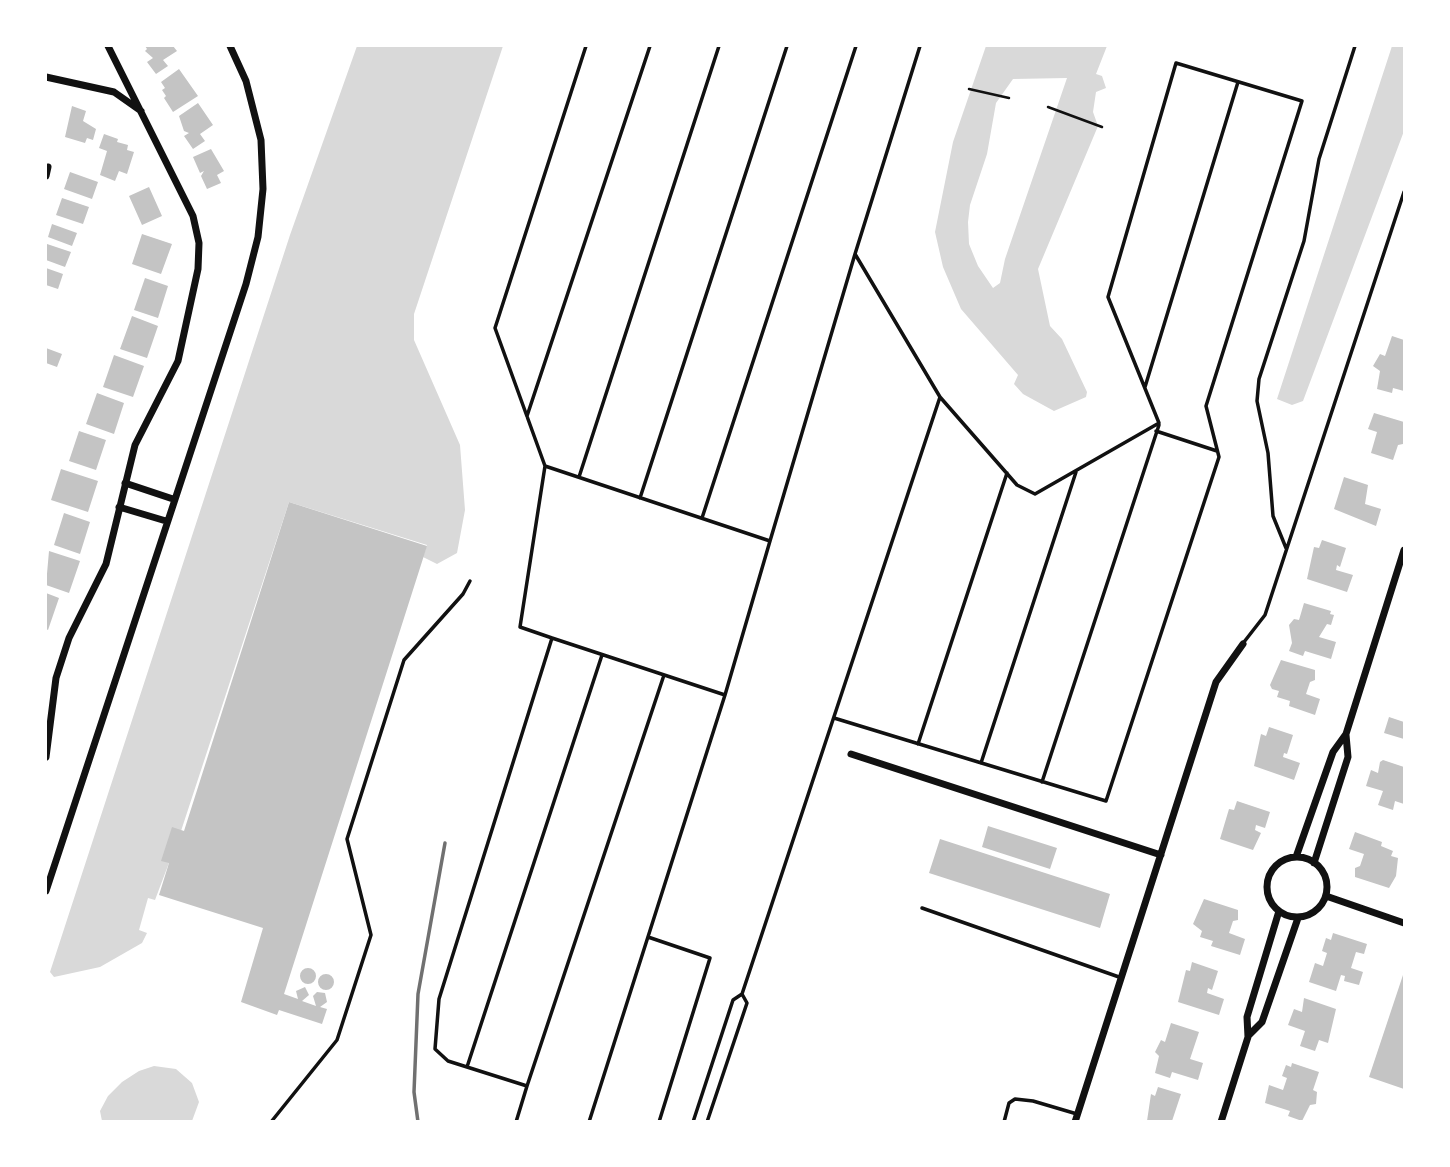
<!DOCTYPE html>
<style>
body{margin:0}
#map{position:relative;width:1450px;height:1167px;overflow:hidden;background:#fff;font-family:Helvetica,sans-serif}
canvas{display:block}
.frame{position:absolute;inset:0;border:47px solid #fff;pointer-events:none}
</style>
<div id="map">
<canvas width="1450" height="1167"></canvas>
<div class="frame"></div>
</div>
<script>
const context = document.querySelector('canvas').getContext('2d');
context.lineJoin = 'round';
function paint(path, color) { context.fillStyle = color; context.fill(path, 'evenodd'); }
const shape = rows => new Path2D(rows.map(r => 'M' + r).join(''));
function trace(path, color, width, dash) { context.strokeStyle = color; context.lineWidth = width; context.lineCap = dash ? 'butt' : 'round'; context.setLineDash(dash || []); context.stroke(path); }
paint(shape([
 [357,46,503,46,414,314,414,340,460,445,465,510,457,553,437,564,423,557,427,545,289,502,181,831,155,900,148,898,139,930,147,933,142,943,100,967,54,977,50,972,290,235],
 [986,46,1107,46,1096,74,1102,76,1106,88,1096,92,1093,112,1098,126,1038,269,1050,326,1062,339,1087,392,1086,397,1054,411,1023,394,1014,384,1018,375,961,309,943,267,935,232,953,142],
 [1067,78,1005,259,1000,283,993,288,978,266,969,244,968,222,970,205,987,154,996,103,1013,79],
 [1392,46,1404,46,1404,131,1303,401,1292,405,1277,399],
 [154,1066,176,1069,192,1083,199,1102,192,1121,102,1121,100,1111,108,1096,122,1082,139,1071]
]), '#d9d9d9');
paint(shape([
 [145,46,173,46,177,51,163,60,168,66,156,74,147,62,153,58,145,51,147,49],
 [179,69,198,96,173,112,164,98,166,96,162,90,165,88,161,82],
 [198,103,213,125,200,134,205,141,193,149,184,136,189,133,184,131,179,116],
 [72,106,86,111,83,121,96,129,93,140,87,138,85,143,65,137],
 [104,134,118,139,117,142,128,145,127,150,134,152,127,174,119,171,115,181,100,175,107,151,99,148],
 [211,149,224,171,217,175,221,183,207,189,201,176,204,171,200,173,193,157],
 [70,172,98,182,92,199,64,189],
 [149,187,162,216,142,225,129,196],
 [62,198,89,207,83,224,56,215],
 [52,224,77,233,72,246,48,237],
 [142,234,172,244,161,274,132,264],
 [47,244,71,252,65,267,46,260],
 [46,268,63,274,58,289,46,285],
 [145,278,168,286,158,318,134,310],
 [132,316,158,326,147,358,120,349],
 [1392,336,1404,340,1404,391,1393,388,1392,393,1377,389,1380,371,1373,366,1380,354,1385,356],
 [46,348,62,354,57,367,46,363],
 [114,355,144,366,133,397,103,387],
 [97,393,124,403,114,434,86,424],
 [1374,413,1404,422,1404,440,1403,444,1398,445,1393,460,1371,453,1377,432,1368,429],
 [79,431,106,440,96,470,69,461],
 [61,469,98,481,88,512,51,500],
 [1344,477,1368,485,1365,504,1381,509,1376,526,1334,509],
 [289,502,427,546,284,994,298,999,296,991,305,987,309,995,302,1001,316,1006,313,996,317,992,325,993,327,1002,320,1007,327,1009,322,1024,279,1010,277,1015,241,1002,263,928,159,895,169,863,161,861,172,827,184,831],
 [64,513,90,522,80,554,54,545],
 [1322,540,1346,548,1340,567,1337,565,1336,570,1353,575,1347,592,1307,579,1314,547,1319,548],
 [49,551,80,561,69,593,46,585],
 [46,593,59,598,48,630,46,629],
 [1304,603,1331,611,1330,614,1334,615,1331,625,1327,624,1319,637,1336,642,1331,659,1305,651,1303,656,1289,651,1292,643,1289,625,1294,619,1299,620],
 [1281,660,1315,670,1315,680,1310,682,1306,694,1320,699,1315,715,1289,706,1290,701,1277,697,1279,691,1272,689,1270,685],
 [1389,717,1404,722,1404,739,1384,733],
 [1269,727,1293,735,1287,754,1284,753,1283,757,1300,763,1294,780,1254,766,1261,734,1266,736],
 [1383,760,1404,767,1404,804,1395,801,1393,810,1378,805,1383,791,1366,786,1371,770,1378,773,1380,762],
 [1237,801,1270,812,1265,828,1256,825,1255,830,1261,833,1253,850,1220,839,1229,809,1234,810],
 [988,826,1057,848,1050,869,982,847],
 [1355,832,1382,842,1381,846,1393,851,1391,856,1398,858,1396,876,1389,888,1355,877,1355,868,1360,866,1364,854,1349,849],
 [940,839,1110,894,1100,928,929,873],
 [1204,899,1238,910,1238,920,1233,921,1229,933,1245,939,1240,955,1211,946,1213,941,1200,937,1202,931,1193,924],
 [1333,933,1367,944,1364,954,1356,952,1351,968,1363,972,1359,985,1344,981,1345,976,1341,975,1336,991,1309,982,1315,963,1323,966,1327,953,1322,951,1326,938,1331,940],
 [1192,962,1218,971,1212,990,1208,988,1207,993,1224,999,1219,1015,1178,1002,1186,970,1190,971],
 '300 976a8 8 0 1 1 16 0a8 8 0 1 1-16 0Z',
 [1404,972,1404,1089,1369,1077],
 '318 982a8 8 0 1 1 16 0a8 8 0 1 1-16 0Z',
 [1304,998,1336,1009,1328,1043,1319,1040,1315,1051,1300,1046,1305,1031,1288,1025,1294,1009,1302,1012],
 [1171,1023,1199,1032,1190,1059,1203,1063,1198,1080,1172,1072,1170,1078,1155,1073,1159,1056,1155,1052,1161,1040,1165,1042],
 [1292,1063,1319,1072,1313,1090,1317,1092,1316,1104,1310,1105,1302,1121,1288,1116,1290,1111,1265,1103,1269,1085,1283,1090,1287,1078,1282,1076,1286,1065,1291,1067],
 [1158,1087,1181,1094,1172,1121,1147,1121,1151,1094,1155,1096]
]), '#c4c4c4');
trace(shape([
 [969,89,1009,98],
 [1048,107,1102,127]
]), '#111', 2.5);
trace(shape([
 [1145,387,1238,82],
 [527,416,650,46],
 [1156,431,1217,451],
 [545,466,770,541,855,254],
 [579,477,719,46],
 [640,498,787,46],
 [702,518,856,46],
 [1286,548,1273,516,1268,453,1257,401,1259,379,1304,241,1319,159,1355,46],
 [552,638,725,695,589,1122],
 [1244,642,1265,615,1404,192],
 [725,695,770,541],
 [834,718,1106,801,1219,457,1206,406,1302,101,1176,63,1108,297,1159,423,1035,494,1017,485,940,397],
 [918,744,1007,473],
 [981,763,1076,472],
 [1042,782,1159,425],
 [922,908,1119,977],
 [648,937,710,958,659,1122],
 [742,994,940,397,855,254,920,46],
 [467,1067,602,655],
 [527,1086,664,675],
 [271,1122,337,1040,371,935,347,839,404,660,463,594,470,581],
 [516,1122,527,1086,448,1061,435,1049,439,999,552,638,520,627,545,466,495,328,586,46],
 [693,1122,733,1000,742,994,747,1003,707,1122],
 [1004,1122,1009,1103,1015,1099,1033,1101,1077,1114]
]), '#111', 3.5);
trace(shape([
 [46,77,114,92,141,111],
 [46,176,48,167],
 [125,483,173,499],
 [119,507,166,521],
 [851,754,1161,855],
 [46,757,56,678,69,638,106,564,135,445,178,361,198,269,199,243,193,216,108,46],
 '1267 887a30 30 0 1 1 60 0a30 30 0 1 1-60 0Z',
 [1296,857,1333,752,1346,734,1404,550],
 [1314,863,1348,757,1346,735],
 [46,891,246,284,258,237,263,189,261,140,246,81,230,46],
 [1326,896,1404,923],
 [1249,1035,1262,1022,1298,918],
 [1075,1122,1216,682,1243,644],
 [1221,1122,1248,1037,1247,1017,1279,911]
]), '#111', 7);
trace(shape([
 [418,1122,414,1092,418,994,445,843]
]), '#707070', 3.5);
</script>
